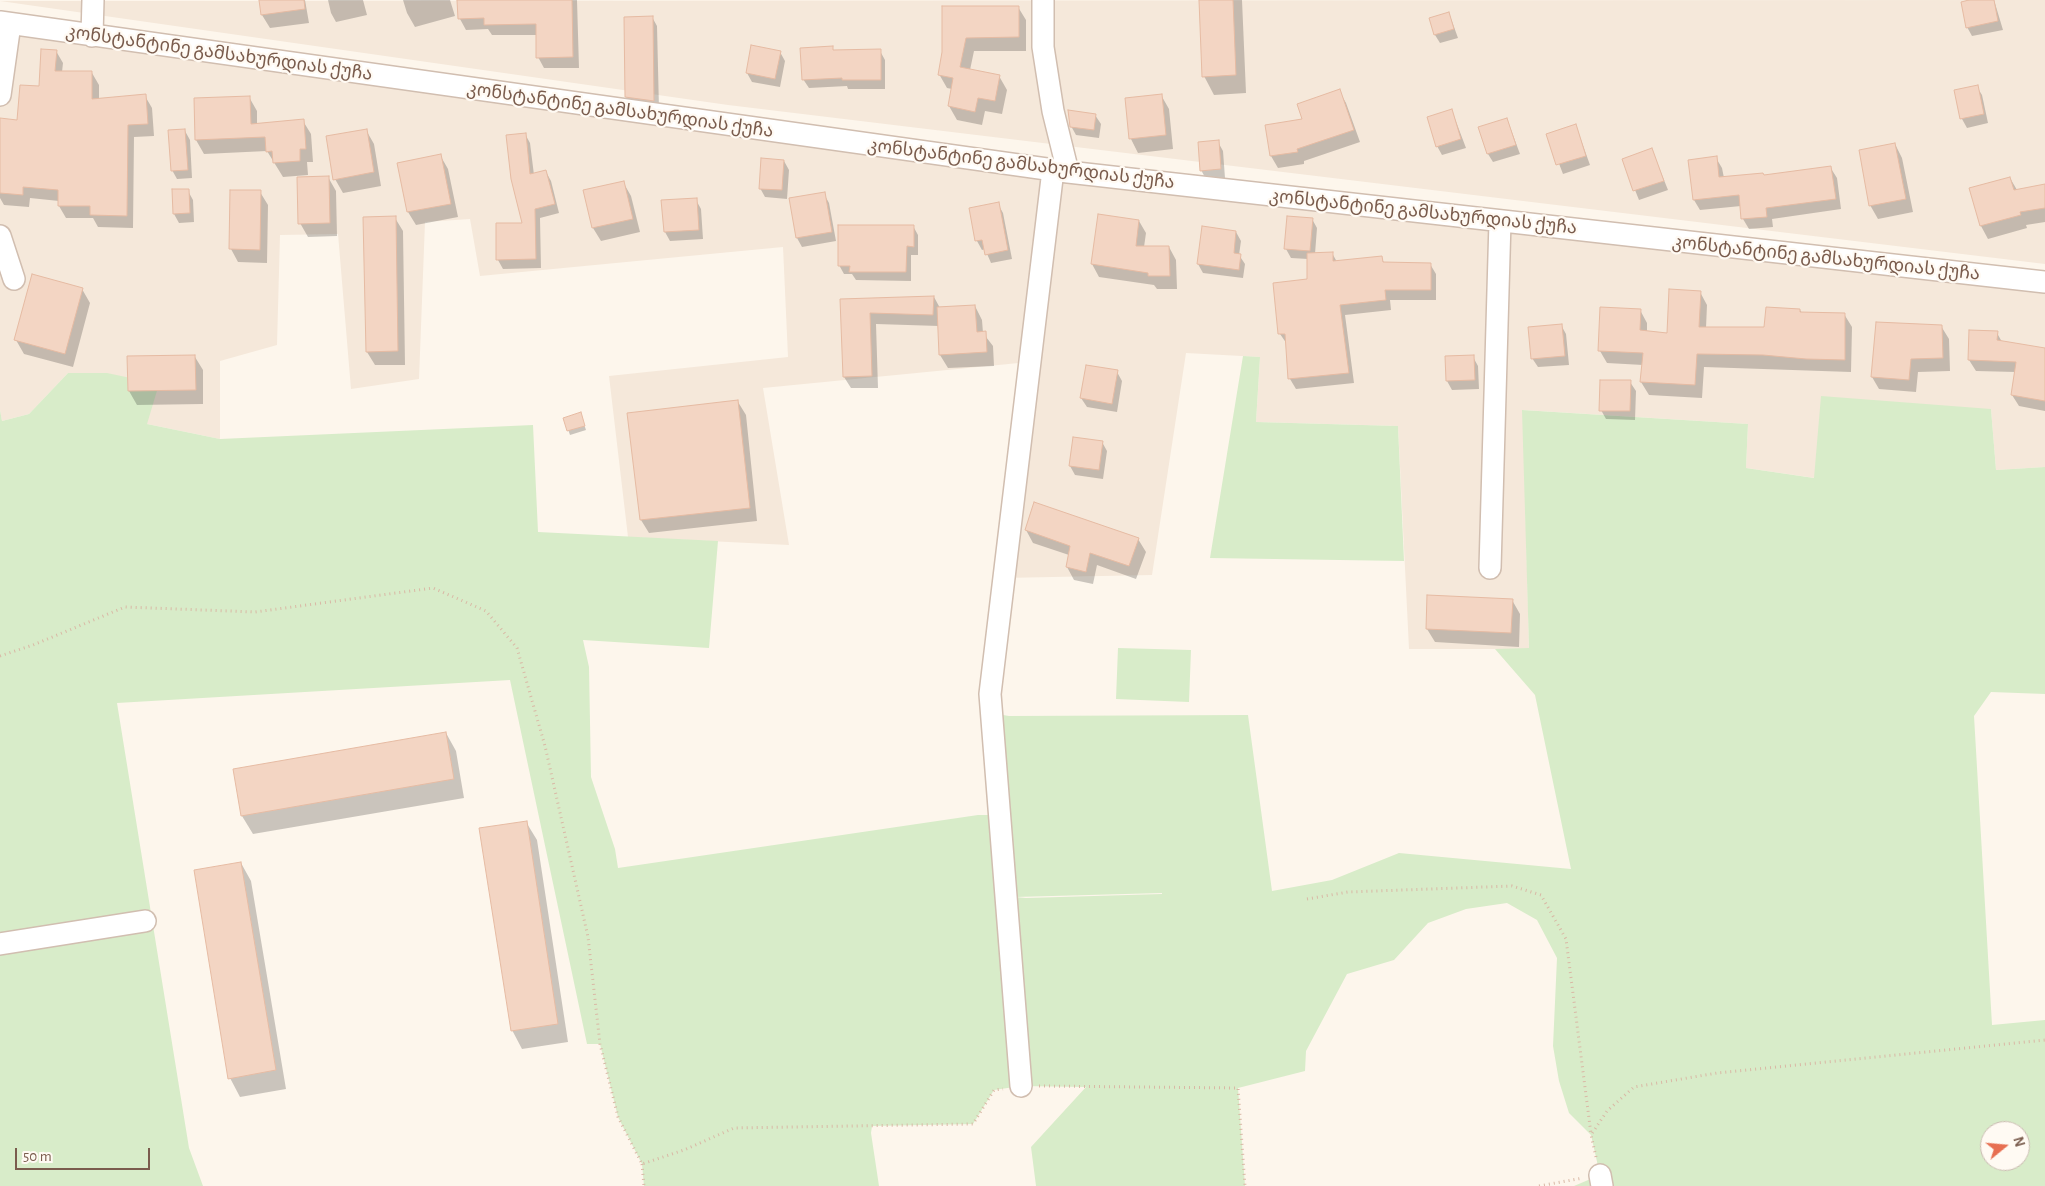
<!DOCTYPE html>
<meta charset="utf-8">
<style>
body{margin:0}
#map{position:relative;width:2045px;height:1186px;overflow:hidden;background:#fdf6ec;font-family:"Alegreya Sans",sans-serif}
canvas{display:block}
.north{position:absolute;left:1980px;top:1121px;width:50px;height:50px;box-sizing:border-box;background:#fffaf3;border:1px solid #cabbb1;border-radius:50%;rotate:73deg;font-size:14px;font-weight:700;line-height:20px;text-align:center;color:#7a5c4d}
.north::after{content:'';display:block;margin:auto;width:18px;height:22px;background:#e76f51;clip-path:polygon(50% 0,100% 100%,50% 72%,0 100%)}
.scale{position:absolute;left:15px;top:1148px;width:135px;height:22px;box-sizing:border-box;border:2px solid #7a5c4d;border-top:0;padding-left:6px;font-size:15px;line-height:18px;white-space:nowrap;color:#7a5c4d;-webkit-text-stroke:4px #fffaf3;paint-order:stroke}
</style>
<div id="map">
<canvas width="2045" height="1186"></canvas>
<div class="north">N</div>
<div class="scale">50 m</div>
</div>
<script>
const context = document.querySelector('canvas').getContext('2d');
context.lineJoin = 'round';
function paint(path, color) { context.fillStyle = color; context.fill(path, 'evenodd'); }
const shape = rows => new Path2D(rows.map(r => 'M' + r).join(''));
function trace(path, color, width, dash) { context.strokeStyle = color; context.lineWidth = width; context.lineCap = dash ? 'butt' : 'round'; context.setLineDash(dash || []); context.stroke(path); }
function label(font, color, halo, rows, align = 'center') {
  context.font = font + ' "Alegreya Sans","Noto Sans Georgian",sans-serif'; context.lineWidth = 4.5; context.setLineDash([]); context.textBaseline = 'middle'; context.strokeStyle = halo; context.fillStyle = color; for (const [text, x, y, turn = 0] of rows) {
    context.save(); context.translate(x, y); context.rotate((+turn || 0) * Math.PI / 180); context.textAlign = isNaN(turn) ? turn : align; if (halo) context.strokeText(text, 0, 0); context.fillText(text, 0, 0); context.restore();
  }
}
paint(shape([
 [2045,0,2045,264,728,105,0,1],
 [0,22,1068,172,2045,282,2045,467,1996,470,1991,409,1815,478,1746,468,1748,424,1523,410,1529,649,1409,649,1398,426,1256,422,1260,357,1186,353,1152,575,1003,578,1029,362,763,388,789,545,628,537,609,376,788,357,783,247,480,276,470,219,425,222,419,379,351,389,338,234,280,235,277,345,220,361,220,439,147,424,68,373,29,414,2,421,0,410]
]), '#f5e8da');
paint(shape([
 [1243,356,1260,357,1256,422,1398,426,1404,561,1210,558],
 [68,373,107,373,159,384,147,424,220,439,533,425,538,532,718,541,709,648,583,640,589,667,591,777,615,849,618,868,978,815,999,815,991,713,1009,716,1248,715,1272,891,1332,880,1399,853,1571,869,1535,695,1495,649,1529,648,1522,410,1748,424,1746,468,1814,478,1821,396,1991,409,1996,470,2045,467,2045,694,1991,692,1974,716,1992,1025,2045,1020,2045,1186,1574,1186,1600,1175,1591,1135,1569,1113,1559,1081,1553,1046,1557,958,1537,920,1507,903,1466,909,1428,923,1394,960,1347,974,1306,1051,1305,1071,1238,1088,1245,1186,1036,1186,1031,1147,1086,1087,1021,1086,994,1090,973,1124,872,1126,871,1133,879,1186,644,1186,642,1164,618,1117,600,1044,587,1044,510,680,117,703,189,1148,203,1186,0,1186,0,410,2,421,29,414],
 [1162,894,1026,898,1015,897,1162,893],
 [1990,1131,2020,1131,2020,1161,1990,1161],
 [1118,648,1191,650,1189,702,1116,699]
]), '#d8ecc9');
paint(shape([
 [260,0,305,0,309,23,270,28,262,15],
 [328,0,363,0,367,15,336,22,331,13],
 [403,0,450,0,455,16,415,27,407,13],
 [458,0,577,0,579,68,544,68,538,57,537,35,492,35,488,29,466,30,460,19],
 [1200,0,1242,0,1246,93,1214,95,1204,76],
 [1975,0,1994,0,2003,30,1972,36,1967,27],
 [943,7,1018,7,1026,20,1026,51,974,51,970,70,999,76,1007,90,1002,114,985,111,982,125,957,120,949,106,952,89,947,88,939,74,944,52],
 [1449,13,1458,38,1440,43,1435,35],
 [652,17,657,26,659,109,631,106,626,97],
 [832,48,834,51,880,51,885,60,885,89,848,89,847,86,809,88,803,79],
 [56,51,63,63,62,72,92,73,99,85,99,99,145,96,152,108,154,136,134,137,133,228,98,227,93,218,66,218,59,206,59,201,30,198,29,207,4,205,0,198,0,119,18,121,40,88],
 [780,52,785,61,780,87,752,82,747,73],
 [1977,87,1982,95,1988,123,1967,128,1962,119,1956,91],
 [1339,91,1346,103,1360,142,1304,161,1304,164,1278,168,1271,156,1304,120],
 [1161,95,1169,109,1173,149,1138,153,1131,139],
 [249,97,257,111,257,124,303,121,311,134,313,162,307,162,308,175,283,177,267,151,204,154,196,140],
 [1452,111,1466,148,1442,155,1437,146],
 [1095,115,1101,124,1099,138,1076,135,1071,126],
 [1507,119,1520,154,1493,162,1488,154],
 [1576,126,1590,165,1563,174,1548,135],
 [366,130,374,144,381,186,343,193,335,179],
 [185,131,190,140,192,178,177,179,172,170],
 [525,134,530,143,534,175,546,172,551,181,559,213,540,218,541,268,503,269,498,260,524,224],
 [1218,142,1223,151,1225,178,1206,179,1201,170],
 [1895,144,1902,158,1913,212,1878,219,1870,205],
 [1652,150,1668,190,1639,200,1623,160],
 [440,155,448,169,458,217,416,225,408,212],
 [1716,158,1722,168,1724,178,1764,177,1830,167,1837,178,1841,209,1772,219,1773,227,1749,229,1743,219,1741,206,1700,210,1694,200],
 [784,161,789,170,787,199,765,197,760,188],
 [328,177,336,191,337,236,308,237,300,223],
 [2010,178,2017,190,2045,188,2045,222,2026,225,2027,228,1988,239,1981,226,1970,189],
 [623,182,631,196,640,232,601,241,593,228],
 [173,190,188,191,193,200,194,222,179,223,174,214],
 [260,192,268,205,267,263,238,262,231,249],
 [824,194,829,203,836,241,802,247,797,238],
 [696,200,701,209,703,239,670,241,665,232],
 [998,204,1003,213,1012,259,991,263,985,249,982,250,977,241,970,209],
 [395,218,403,231,405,365,375,365,367,352],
 [1312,219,1317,228,1315,254,1332,253,1337,262,1381,258,1385,264,1430,264,1436,274,1436,300,1390,300,1391,310,1345,315,1354,383,1296,389,1290,379,1287,344,1280,334,1275,284,1309,281,1308,259,1291,258,1286,249],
 [1139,221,1146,233,1144,247,1169,247,1176,260,1177,289,1157,289,1154,285,1099,277,1092,264],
 [913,226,918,235,918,255,911,255,911,281,856,280,852,274,844,274,839,265],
 [1236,232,1241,241,1239,255,1245,264,1243,278,1203,273,1198,264],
 [82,289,90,303,73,367,24,354,16,340],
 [1700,292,1707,305,1706,328,1766,328,1800,310,1802,313,1844,314,1852,327,1851,372,1704,367,1702,398,1649,395,1641,382,1643,365,1607,363,1600,351,1640,310,1647,323,1647,332,1668,334],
 [934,297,940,308,975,306,982,320,983,333,993,346,994,366,948,368,940,355,939,326,876,324,878,388,851,388,844,377,841,300],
 [1561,325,1566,334,1569,365,1538,367,1532,358],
 [1941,326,1949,339,1950,371,1918,372,1916,392,1879,389,1872,377],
 [1997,333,2002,342,2045,349,2045,411,2019,406,2012,395,2016,372,1976,371,1969,360],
 [195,357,203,370,203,404,137,405,129,391],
 [1473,357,1478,366,1479,389,1452,390,1447,381],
 [1117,372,1122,381,1117,412,1087,407,1081,398],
 [1630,382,1636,391,1635,420,1606,419,1601,410],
 [738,402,746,415,757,521,649,533,641,520],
 [564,418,582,418,586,430,570,435],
 [1102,442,1107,451,1103,479,1075,475,1070,466],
 [1026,530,1138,539,1146,552,1136,579,1097,565,1093,584,1074,580,1067,567,1069,555,1033,543],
 [1512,600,1520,614,1519,647,1435,642,1427,629],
 [446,733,456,751,464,798,253,834,242,816,234,770],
 [526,822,537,840,568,1042,522,1049,512,1030],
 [241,863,251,881,286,1089,240,1097,230,1078]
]), '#0003');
const building = shape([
 [259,0,304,0,305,9,261,15,259,0],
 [457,0,572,0,573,57,536,58,536,24,484,25,484,18,458,19,457,0],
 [1199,0,1233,0,1236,75,1202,77,1199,0],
 [1969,0,1994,0,1998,21,1966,28,1961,2,1969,0],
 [942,6,1019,6,1019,37,966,38,960,67,1000,75,995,101,978,98,975,112,948,106,953,78,938,75,942,52,942,6],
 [1449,12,1454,29,1434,35,1429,18,1449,12],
 [653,16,654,101,625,97,624,17,653,16],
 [751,45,781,51,775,79,746,73,751,45],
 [833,46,833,50,881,49,881,80,842,80,842,78,802,80,800,48,833,46],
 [41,49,57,50,55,71,92,71,92,99,146,94,148,124,128,125,127,216,90,215,90,206,58,206,58,190,23,187,23,195,0,193,0,118,17,120,20,85,39,86,41,49],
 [1978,85,1984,114,1960,119,1954,90,1978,85],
 [1340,89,1354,130,1297,149,1298,152,1270,156,1265,125,1302,119,1297,104,1340,89],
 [1162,94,1166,135,1129,139,1125,98,1162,94],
 [250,96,251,124,304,119,306,149,300,149,300,161,273,163,272,151,266,152,265,137,195,140,194,98,250,96],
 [1452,109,1461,139,1436,147,1427,117,1452,109],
 [1068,110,1096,114,1094,130,1070,127,1068,110],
 [1507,118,1516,145,1487,154,1478,127,1507,118],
 [1576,124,1586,156,1556,165,1546,134,1576,124],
 [185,129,188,170,171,171,168,130,185,129],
 [367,129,374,172,333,180,326,136,367,129],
 [526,133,530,174,546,170,555,204,535,209,536,259,496,260,496,223,522,223,511,179,506,135,526,133],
 [1219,140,1221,169,1200,171,1198,142,1219,140],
 [1895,143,1906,199,1869,206,1859,150,1895,143],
 [1652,148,1664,181,1633,191,1622,159,1652,148],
 [441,154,451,204,407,212,397,163,441,154],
 [1717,156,1719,177,1763,173,1764,175,1831,166,1836,199,1766,208,1767,217,1741,219,1739,195,1693,200,1688,160,1717,156],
 [761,158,784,160,782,190,759,189,761,158],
 [329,176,330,223,298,224,297,177,329,176],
 [2010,177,2014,190,2045,184,2045,208,2020,212,2021,215,1980,226,1969,188,2010,177],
 [624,181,633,219,592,228,583,190,624,181],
 [172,189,189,189,190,213,173,214,172,189],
 [230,190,261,190,260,250,229,249,230,190],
 [825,192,832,232,796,238,789,198,825,192],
 [697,198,699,230,664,232,661,200,697,198],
 [999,202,1008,250,985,255,982,240,975,241,969,208,999,202],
 [1098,214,1139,220,1136,246,1169,246,1170,276,1148,276,1148,273,1091,264,1098,214],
 [396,216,398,351,366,352,363,217,396,216],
 [1287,216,1313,218,1310,251,1284,249,1287,216],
 [838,225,914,225,914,247,907,246,906,272,849,272,850,266,838,266,838,225],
 [1202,226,1236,231,1234,253,1241,254,1239,270,1197,264,1202,226],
 [1333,252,1333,261,1382,256,1383,262,1431,263,1431,290,1385,290,1386,300,1340,305,1349,373,1288,379,1285,334,1278,334,1273,283,1307,279,1307,253,1333,252],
 [32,274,83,288,65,354,14,340,32,274],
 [1669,289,1701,291,1699,327,1764,327,1766,307,1800,309,1800,312,1845,313,1845,360,1806,359,1763,355,1697,354,1695,385,1640,382,1643,353,1598,351,1600,307,1641,309,1640,330,1667,333,1669,289],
 [934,296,933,315,870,313,872,376,843,377,840,299,934,296],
 [975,305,977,332,986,331,987,352,939,355,937,307,975,305],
 [1876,322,1942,325,1943,358,1911,359,1909,380,1871,377,1876,322],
 [1562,324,1565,356,1531,359,1528,327,1562,324],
 [1969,330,1998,331,1997,340,2045,348,2045,401,2011,395,2016,362,1968,360,1969,330],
 [195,355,196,390,128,391,127,356,195,355],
 [1474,355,1475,380,1446,381,1445,356,1474,355],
 [1086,365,1118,370,1112,404,1080,398,1086,365],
 [1600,380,1631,380,1630,411,1599,411,1600,380],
 [738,400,750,508,640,520,627,413,738,400],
 [581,412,585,426,567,431,563,418,581,412],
 [1073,437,1103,441,1099,470,1069,466,1073,437],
 [1034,502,1139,538,1129,566,1090,553,1086,572,1066,567,1070,546,1025,530,1034,502],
 [1427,595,1513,599,1511,633,1426,629,1427,595],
 [446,732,454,779,241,816,233,769,446,732],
 [527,821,558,1024,511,1031,479,828,527,821],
 [241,862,276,1070,228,1079,194,870,241,862]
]);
paint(building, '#f3d5c3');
trace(building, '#e6bba3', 1);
const minor = shape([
 [1043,0,1043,47,1053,111,1068,172],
 [0,22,1068,172,2045,282],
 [92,36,93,0],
 [0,95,10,24],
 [0,236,14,279],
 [1490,568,1500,221],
 [0,944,145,921],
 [1021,1086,990,694,1053,170],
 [1600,1175,1602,1186]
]);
trace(minor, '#d1beb0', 24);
trace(shape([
 [0,656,33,645,125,607,255,612,433,588,486,611,517,648,545,746,588,937,600,1044,618,1117,642,1164,684,1150,734,1128,973,1124,994,1090,1003,1089],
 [1307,899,1348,892,1512,886,1541,895,1566,939,1591,1134],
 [1039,1086,1238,1088,1245,1186],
 [1596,1157,1591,1135,1607,1111,1634,1087,1717,1073,2045,1040],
 [642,1164,644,1186],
 [1539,1186,1583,1178]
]), '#d9b8a5', 3, [1, 4]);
trace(minor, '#fff', 21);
label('18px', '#7a5c4d', '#fffaf3', [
 ["კონსტანტინე გამსახურდიას ქუჩა",219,53,8],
 ["კონსტანტინე გამსახურდიას ქუჩა",620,110,8],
 ["კონსტანტინე გამსახურდიას ქუჩა",1021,164,7],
 ["კონსტანტინე გამსახურდიას ქუჩა",1423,212,6],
 ["კონსტანტინე გამსახურდიას ქუჩა",1826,258,6]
]);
</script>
